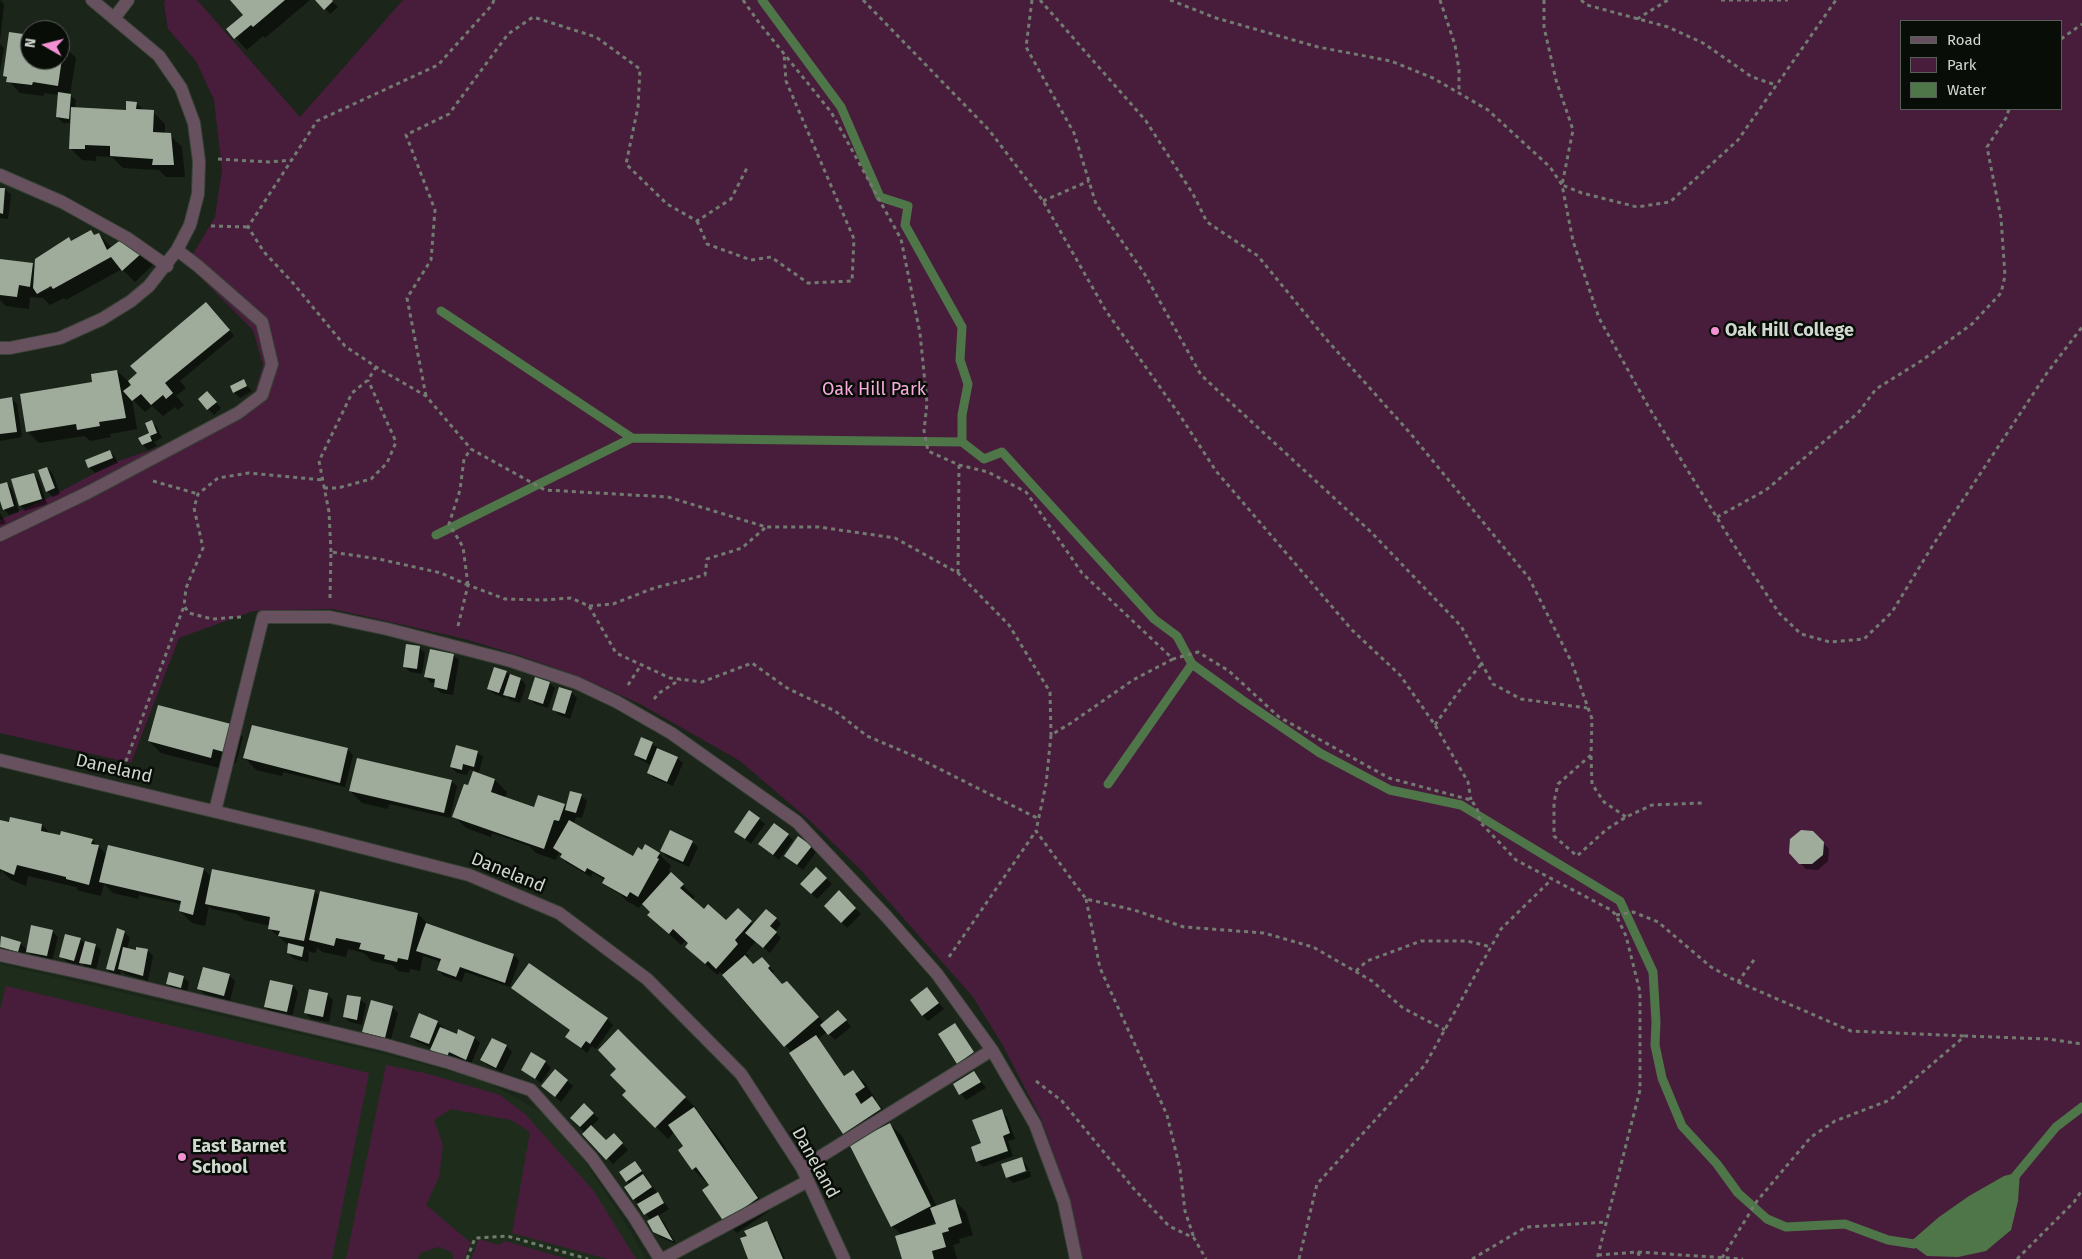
<!DOCTYPE html>
<style>
body{margin:0}
#map{position:relative;width:2082px;height:1259px;overflow:hidden;background:#1b2519;font-family:"Fira Sans",sans-serif}
canvas{display:block}
.legend{position:absolute;left:1900px;top:20px;width:162px;height:90px;box-sizing:border-box;background:#080d08;border:1px solid #585e58;margin:0;padding:6px 9px;list-style:none;font-size:15px;color:#d1d8cf}
.legend li{display:flex;align-items:center;gap:10px;height:25px}
.legend b{width:25px;border:1px solid #585e58}
.north{position:absolute;left:20px;top:20px;width:50px;height:50px;box-sizing:border-box;background:#080d08;border:1px solid #585e58;border-radius:50%;rotate:278deg;font-size:14px;font-weight:700;line-height:20px;text-align:center;color:#d1d8cf}
.north::after{content:'';display:block;margin:auto;width:18px;height:22px;background:#f491d4;clip-path:polygon(50% 0,100% 100%,50% 72%,0 100%)}
</style>
<div id="map">
<canvas width="2082" height="1259"></canvas>
<ul class="legend">
<li><b style="height:6px;background:#67515f"></b>Road</li>
<li><b style="height:14px;background:#481d3b"></b>Park</li>
<li><b style="height:14px;background:#4f7648"></b>Water</li>
</ul>
<div class="north">N</div>
</div>
<script>
const context = document.querySelector('canvas').getContext('2d');
context.lineJoin = 'round';
function paint(path, color) { context.fillStyle = color; context.fill(path, 'evenodd'); }
const shape = rows => new Path2D(rows.map(r => 'M' + r).join(''));
function trace(path, color, width, dash) { context.strokeStyle = color; context.lineWidth = width; context.lineCap = dash ? 'butt' : 'round'; context.setLineDash(dash || []); context.stroke(path); }
function label(font, color, halo, rows, align = 'center') {
  context.font = font + ' "Fira Sans",sans-serif'; context.lineWidth = 5; context.setLineDash([]); context.textBaseline = 'middle'; context.strokeStyle = halo; context.fillStyle = color; for (const [text, x, y, turn = 0] of rows) {
    context.save(); context.translate(x, y); context.rotate((+turn || 0) * Math.PI / 180); context.textAlign = isNaN(turn) ? turn : align; if (halo) context.strokeText(text, 0, 0); context.fillText(text, 0, 0); context.restore();
  }
}
paint(shape([
 [0,964,384,1054,486,1081,543,1113,584,1160,626,1224,646,1259,0,1259]
]), '#1e2d1b');
paint(shape([
 [165,0,197,0,300,117,403,0,2082,0,2082,1259,1082,1259,1071,1203,1041,1119,1002,1044,973,997,860,869,808,819,740,761,640,704,578,676,521,656,461,638,333,609,253,611,179,638,131,763,0,733,0,520,50,497,116,462,165,445,253,398,263,365,253,330,187,264,215,217,222,170,214,100,196,61,168,29,164,4],
 [1901,21,2061,21,2061,109,1901,109],
 [6,986,369,1073,332,1259,0,1259,0,1010],
 [386,1065,425,1073,500,1095,525,1114,593,1190,636,1259,607,1259,512,1233,530,1132,511,1120,451,1109,434,1120,443,1145,439,1177,426,1205,471,1243,464,1259,453,1259,452,1252,438,1247,420,1253,418,1259,346,1259],
 [479,1239,499,1245,505,1241,568,1259,471,1259]
]), '#481d3b');
paint(shape([
 [2020,1172,2018,1201,2011,1230,1986,1251,1958,1257,1927,1256,1909,1243,1939,1217,1969,1196,2004,1176]
]), '#4f7648');
paint(shape([
 [0,0,4,4,0,41],
 [232,0,310,0,265,38,263,36,247,50,228,30,245,15],
 [317,0,331,0,338,7,330,14],
 [23,36,30,41,30,60,60,60,60,46,64,46,76,58,70,95,76,100,75,108,127,111,136,103,145,111,153,112,165,124,165,134,170,135,182,147,185,177,166,177,159,170,123,168,112,157,96,156,96,161,82,160,70,148,72,123,63,123,57,117,59,95,44,93,44,96,20,93,4,76],
 [0,44,4,48,0,72],
 [0,189,5,189,11,195,8,219,0,218],
 [99,234,112,248,122,240,154,264,135,282,122,269,66,300,64,298,50,305,43,298,30,297,29,309,6,306,0,300,0,261,33,264,36,267,69,239,72,242],
 [56,282,58,284,45,291,45,288],
 [212,309,234,336,180,381,186,388,176,396,184,405,178,410,175,407,163,416,152,406,145,412,132,399,137,429,110,434,111,437,90,441,85,436,39,443,27,431,94,383,117,371,129,382,130,388],
 [243,381,252,391,240,398,234,392],
 [11,398,17,404,22,437,0,441,0,400],
 [212,398,221,408,214,415,199,399],
 [152,422,157,427,162,438,154,442,157,446,148,450,143,445,151,434],
 [110,452,115,457,118,463,95,473,89,467],
 [47,468,53,474,60,494,53,497,47,491],
 [34,474,39,480,47,504,25,511,20,505],
 [6,484,12,489,19,512,9,515,4,509,0,497,0,485],
 [0,513,6,523,0,525],
 [419,647,425,653,422,674,410,672,404,666],
 [453,655,459,660,453,695,441,693,435,687,436,683,431,683,426,677],
 [506,672,511,677,521,679,526,685,520,703,510,700,506,695,505,698,494,694,488,689],
 [549,683,555,688,548,708,535,704,529,698],
 [571,692,577,698,570,719,559,715,554,710],
 [231,726,243,737,236,763,225,760,223,769,161,753,149,741],
 [642,739,677,758,683,763,673,786,654,778,648,773,651,765,641,760,635,755],
 [347,749,353,755,345,787,283,772,282,776,256,770,245,758],
 [477,752,483,757,479,772,469,769,467,775,457,773,451,767],
 [474,773,495,780,507,792,505,798,534,809,564,806,567,808,581,796,587,801,582,818,576,817,574,824,633,858,643,852,659,854,671,866,669,870,670,873,695,897,692,900,704,911,726,922,738,910,754,925,776,918,781,924,775,932,781,938,770,953,756,941,746,953,749,956,747,959,753,965,767,964,774,972,772,974,783,986,799,994,824,1023,844,1017,851,1027,835,1040,827,1032,818,1039,845,1077,853,1071,865,1083,876,1100,875,1101,884,1110,892,1121,889,1123,902,1136,937,1207,954,1200,966,1212,973,1235,959,1239,960,1243,953,1245,957,1259,903,1259,902,1235,892,1226,850,1144,854,1143,844,1133,792,1053,724,976,720,972,717,975,699,958,686,940,681,945,661,927,652,912,644,904,642,903,639,908,627,901,621,895,609,888,604,883,605,880,593,873,591,877,567,863,561,857,562,855,559,853,556,860,536,853,529,846,492,833,491,837,466,828,454,816],
 [937,1221,938,1225,926,1228,926,1227],
 [451,781,457,786,450,818,389,804,388,809,362,803,350,791],
 [759,819,765,824,751,844,736,831],
 [0,821,42,825,51,834,92,840,107,855,203,869,212,877,314,891,320,897,321,893,418,914,429,925,514,955,519,961,510,987,465,972,462,982,444,976,438,970,441,962,423,956,420,971,410,969,409,973,398,971,392,965,372,961,364,953,348,949,346,957,322,952,317,947,316,953,307,951,309,953,308,962,294,959,288,953,289,946,269,928,270,926,244,920,237,914,212,909,209,906,205,926,192,923,180,911,180,904,139,895,138,899,113,893,104,884,101,896,79,891,76,887,28,876,26,886,11,880,1,870,0,875],
 [1813,833,1829,849,1828,861,1818,870,1806,869,1800,863],
 [788,835,793,840,779,860,760,844],
 [692,842,698,847,689,867,667,857,661,851],
 [811,847,816,852,803,870,791,861],
 [816,869,832,884,817,899,802,884],
 [839,892,861,914,847,928,826,906],
 [52,931,58,937,52,961,33,957,26,950,24,957,5,952,0,947,2,938,20,943,27,950],
 [124,932,130,938,127,949,137,952,137,948,148,951,153,956,148,981,125,974,121,970,120,976,113,975,107,969],
 [80,939,85,944,95,945,101,950,96,970,86,968,81,963,80,966,67,962,61,957],
 [229,975,235,981,230,1001,204,994,199,988],
 [183,977,189,982,187,992,173,989,168,984],
 [293,986,298,992,292,1017,271,1012,265,1007],
 [513,988,607,1019,613,1025,596,1049,592,1046,587,1053,567,1037,571,1031],
 [927,988,944,1009,928,1021,922,1015],
 [327,994,333,1000,329,1022,311,1019,306,1013],
 [360,999,366,1004,362,1025,350,1022,344,1017],
 [392,1007,398,1013,390,1043,369,1038,364,1032],
 [437,1022,443,1027,442,1029,457,1036,475,1038,480,1043,471,1064,455,1057,452,1062,437,1056,431,1050,432,1048,417,1042,412,1037],
 [955,1025,979,1059,964,1068,958,1063],
 [618,1031,697,1109,696,1110,721,1141,741,1173,769,1211,737,1233,725,1221,711,1185,707,1179,705,1181,693,1169,685,1146,674,1132,668,1139,624,1095,627,1091,618,1069],
 [492,1039,507,1046,512,1052,502,1072,487,1065,482,1060],
 [545,1062,551,1068,541,1083,522,1069],
 [974,1073,986,1088,966,1100,954,1084],
 [567,1081,573,1086,561,1102,543,1086],
 [584,1104,599,1119,591,1127,606,1142,614,1135,628,1150,613,1164,571,1118],
 [1001,1111,1007,1117,1015,1139,1008,1141,1013,1156,983,1167,977,1161,983,1144],
 [1022,1159,1029,1169,1008,1176,1008,1178,1030,1171,1031,1177,1013,1183,1007,1177],
 [635,1162,669,1209,658,1216,664,1222,676,1244,660,1237,654,1231,651,1220,634,1199,630,1184,627,1181],
 [767,1223,772,1229,785,1259,750,1259,748,1237]
]), '#0007');
trace(shape([
 [762,0,841,107,880,197,908,206,905,225,962,327,960,360,968,384,962,415,962,442,984,459,1002,452,1154,619,1177,636,1192,664,1242,700,1320,753,1390,790,1461,805,1620,901,1653,972,1656,1022,1655,1045,1662,1078,1682,1126,1717,1164,1738,1193,1767,1219,1786,1227,1845,1224,1888,1240,1914,1244,1920,1241],
 [441,311,632,438],
 [436,535,632,438,962,442],
 [1108,784,1192,664],
 [2012,1180,2056,1127,2082,1107]
]), '#4f7648', 9);
paint(shape([
 [230,0,285,0,253,27,251,25,234,39,226,29,243,15],
 [315,0,332,0,333,1,324,10],
 [9,32,23,34,23,39,30,40,30,60,60,60,60,45,64,45,58,86,33,82,32,85,6,82,7,77,3,76],
 [58,92,71,94,69,119,56,117],
 [126,101,137,102,136,109,154,110,153,132,171,133,174,165,152,165,153,159,110,156,110,146,85,145,85,149,69,149,71,107,126,110],
 [0,188,5,188,3,214,0,213],
 [91,230,94,235,99,233,107,250,122,239,143,252,122,271,111,257,53,289,51,286,37,294,33,288,35,259,69,237,71,241],
 [0,259,33,263,30,287,19,285,17,297,0,295],
 [206,302,230,330,165,383,173,393,166,399,163,395,151,405,141,394,132,401,123,391,131,385,128,381,137,373,130,366],
 [117,370,126,418,99,422,100,426,77,430,76,424,26,432,20,394,92,382,91,374],
 [244,379,247,386,233,393,230,386],
 [207,391,217,402,207,410,198,399],
 [12,397,17,432,0,434,0,399],
 [152,420,157,433,150,436,152,441,142,445,138,438,149,433,145,423],
 [110,450,113,458,88,468,85,460],
 [47,467,55,488,46,492,38,470],
 [34,473,42,499,19,506,11,479],
 [7,482,14,506,3,510,0,501,0,484],
 [406,644,420,646,417,669,403,667],
 [430,649,454,654,447,690,434,687,435,679,424,677],
 [494,667,507,671,499,693,487,689],
 [510,674,521,678,515,698,503,695],
 [535,677,550,682,543,704,528,699],
 [559,687,572,691,565,714,552,710],
 [158,705,231,724,224,752,213,749,211,758,148,741],
 [252,725,348,748,340,783,243,758],
 [641,737,653,742,646,760,634,755],
 [456,745,478,751,474,767,463,764,462,770,450,767],
 [657,748,678,757,667,782,647,773],
 [357,758,452,780,444,813,349,791],
 [473,771,495,779,491,792,534,807,538,795,565,804,559,821,554,820,544,849,452,817,464,784,468,785],
 [570,791,582,794,576,813,565,810],
 [749,810,760,818,745,839,734,832],
 [10,817,42,824,41,831,60,835,61,831,93,839,91,844,99,845,89,885,66,879,66,877,17,865,14,875,0,869,0,820,9,822],
 [569,820,633,856,638,847,642,850,645,844,660,853,657,858,659,859,638,897,630,892,627,897,602,883,605,878,587,868,585,872,560,857,562,854,553,848],
 [774,823,789,834,773,855,758,844],
 [670,830,693,841,683,862,660,851],
 [1801,830,1813,831,1824,842,1823,855,1812,864,1799,864,1789,853,1790,839],
 [798,836,812,846,797,865,784,856],
 [108,845,204,868,193,915,179,911,181,901,99,882],
 [816,867,827,878,811,894,800,884],
 [212,869,315,890,304,941,278,936,280,931,268,929,270,917,205,904],
 [671,872,684,884,680,888,704,909,708,904,726,920,738,908,752,921,735,940,738,944,716,969,708,961,705,964,685,947,688,943,673,929,669,934,647,915,650,912,642,904],
 [839,890,856,908,841,923,824,906],
 [320,891,418,913,408,960,398,958,397,962,384,959,385,955,359,949,361,943,336,938,334,946,309,940],
 [766,909,777,918,770,926,777,932,763,948,745,933],
 [426,923,514,954,505,983,460,967,456,977,437,970,441,959,416,951],
 [31,925,53,930,47,956,26,952],
 [117,928,125,931,114,971,106,969],
 [65,934,81,938,74,961,59,957],
 [1,936,21,942,18,952,0,947],
 [85,941,96,944,91,965,79,963],
 [288,943,304,947,302,957,287,953],
 [123,947,136,950,136,947,148,949,143,976,118,969],
 [745,955,753,964,762,957,770,966,768,968,782,984,787,981,819,1017,784,1047,722,975],
 [529,963,608,1018,590,1044,586,1041,581,1048,565,1037,570,1030,511,988],
 [203,967,230,974,224,996,197,989],
 [169,972,184,976,181,988,166,984],
 [270,980,293,985,287,1012,264,1007],
 [927,987,939,1003,922,1016,910,1000],
 [309,989,328,993,323,1017,304,1013],
 [347,995,361,997,357,1020,343,1017],
 [371,1000,393,1006,385,1038,362,1032],
 [838,1010,847,1020,828,1035,820,1025],
 [419,1013,438,1021,429,1044,410,1037],
 [955,1023,974,1052,957,1064,938,1034],
 [440,1027,457,1034,458,1029,475,1037,466,1060,449,1052,447,1057,430,1050],
 [618,1029,686,1097,655,1128,622,1095,626,1091,610,1075,616,1069,598,1050],
 [816,1035,844,1076,853,1070,865,1087,855,1094,861,1104,872,1096,881,1109,843,1134,789,1053],
 [492,1038,507,1045,496,1068,480,1060],
 [531,1052,546,1061,535,1079,521,1070],
 [555,1069,568,1080,555,1097,541,1086],
 [974,1071,981,1082,959,1095,953,1084],
 [584,1103,594,1113,580,1127,570,1118],
 [694,1107,758,1198,724,1222,702,1190,709,1185,696,1167,692,1170,678,1150,683,1146,668,1125],
 [1002,1109,1010,1133,1003,1136,1008,1151,976,1162,971,1147,981,1143,972,1120],
 [890,1123,931,1206,891,1227,849,1144],
 [591,1125,606,1140,614,1133,623,1143,606,1160,582,1134],
 [1022,1157,1026,1171,1006,1178,1001,1164],
 [635,1161,642,1171,626,1182,619,1172],
 [643,1174,652,1187,633,1200,624,1187],
 [658,1192,664,1203,644,1215,637,1204],
 [955,1199,962,1223,948,1228,949,1231,942,1233,946,1247,932,1251,934,1259,902,1259,895,1236,936,1224,930,1208],
 [658,1215,673,1241,653,1232,647,1221],
 [767,1221,783,1259,748,1259,740,1238,747,1236,744,1231]
]), '#9fac9c');
const minor = shape([
 [115,17,128,0],
 [0,175,62,202,127,238,167,266],
 [0,348,10,348,60,338,102,319,131,301,149,286,177,250,190,225,198,194,199,161,194,123,181,88,159,56,92,0],
 [0,535,89,492,238,413,262,395,272,364,262,322,198,266,177,250],
 [0,760,313,835,469,875,559,913,647,979,741,1074,802,1168,844,1259],
 [215,811,263,617,330,617,387,629,511,661,577,683,617,702,671,733,797,822,886,916,937,974,992,1050],
 [0,955,87,974,386,1045,450,1063,531,1090,592,1158,634,1217,660,1259],
 [802,1168,992,1050,1035,1124,1064,1202,1076,1259],
 [663,1259,808,1181]
]);
trace(minor, '#384236', 14);
trace(shape([
 [494,0,492,5,438,65,317,121,248,227,264,252,293,283,345,346,376,367,426,396,471,449,545,490,668,497,766,527,819,527,895,538,958,573,1009,625,1050,692,1051,735],
 [743,0,760,24,831,112,901,239,920,333,927,403,924,431,928,451,959,465,988,472,1026,492,1082,573,1173,659,1198,652,1229,671,1279,717,1389,778,1471,800,1477,808,1480,822,1516,860,1611,910,1616,915,1626,936,1640,992,1640,1090,1597,1259],
 [863,0,989,130,1043,201,1106,311,1179,414,1216,471,1352,630,1400,675,1435,725,1468,782,1471,800],
 [1032,0,1026,47,1074,133,1096,204,1144,273,1201,375,1371,532,1461,626,1493,684,1521,699,1587,708],
 [1040,0,1146,121,1193,194,1207,222,1258,256,1326,339,1410,433,1529,578,1572,663,1592,719,1591,755,1558,784,1554,802,1554,836,1577,856,1607,829,1626,817,1652,805,1702,803],
 [1170,0,1216,18,1318,47,1391,61,1433,78,1488,110,1550,167,1562,185,1573,241,1599,318,1648,406,1732,542,1779,613,1801,634,1830,642,1864,639,1892,612,1933,545,2047,373,2082,327],
 [1440,0,1455,45,1459,70,1459,92],
 [1544,0,1544,27,1556,80,1573,130,1562,185,1582,193,1637,207,1670,202,1738,140,1836,0],
 [1581,0,1587,5,1668,27,1703,43,1752,77,1776,85],
 [1721,0,1788,0],
 [1637,19,1668,0],
 [2061,39,2082,24],
 [218,159,269,162,292,160],
 [1043,201,1089,181],
 [697,221,707,244,751,260,771,257,808,283,852,281,854,239,786,81,784,54],
 [211,226,248,227],
 [426,396,407,298,431,260,435,210,406,135,449,114,508,34,533,17,596,37,640,69,638,107,626,164,667,204,697,221,731,199,748,166],
 [153,481,198,494],
 [324,488,338,488,371,479,387,463,396,442,368,380],
 [1717,517,1766,490,1858,413,1876,389,1921,361,1972,324,2001,293,2005,276,2001,218,1987,147,2006,118,2009,109],
 [331,552,329,512,319,461,352,393,368,380,376,367],
 [958,573,959,465],
 [468,585,463,547,449,524,460,490,464,459,471,449],
 [330,598,331,552,379,559,441,573,468,585],
 [589,606,613,604,654,588,705,575,707,559,742,548,766,527],
 [241,617,212,619,189,613,184,606,186,588,203,548,194,508,198,494,218,478,249,473,323,480],
 [458,626,468,585,505,599,543,600,571,598,589,606,616,653,670,678,702,682,752,663,787,688,835,711,867,736,914,756,1039,819],
 [1173,659,1133,680,1071,723,1051,735,1046,784,1036,831,1086,899,1134,910,1184,927,1264,933,1313,947,1372,981,1403,1008,1445,1030],
 [628,685,641,665],
 [654,699,659,693,681,679],
 [1435,725,1456,695,1483,662],
 [1591,756,1592,784,1604,802,1626,817],
 [123,769,184,606],
 [1086,899,1100,968,1167,1115,1180,1169,1185,1211,1194,1238],
 [1616,915,1633,912,1658,922,1711,967,1738,982,1756,957],
 [949,957,1036,831],
 [1356,971,1367,961,1421,941,1467,941,1491,947],
 [1738,982,1851,1031,1965,1036],
 [1036,1081,1062,1101,1134,1189,1169,1226,1194,1238,1206,1259],
 [1638,1252,1640,1259],
 [1598,1255,1638,1252,1743,1259],
 [1722,1258,1757,1201,1811,1137,1835,1121,1890,1100,1965,1036,2048,1039,2082,1044],
 [467,1259,475,1238,507,1236,588,1259],
 [1299,1259,1317,1184,1425,1065,1501,929,1552,879],
 [1472,1259,1526,1227,1606,1222],
 [2017,1259,2074,1202,2082,1190]
]), '#727b70', 3, [4, 4]);
trace(minor, '#67515f', 12);
for (const [x, y, r, color] of [
 [1715,331,5,"#f491d4"],
 [182,1157,5,"#f491d4"]
]) { const dot = new Path2D(); dot.arc(x, y, r, 0, 2 * Math.PI); context.fillStyle = color; context.fill(dot); trace(dot, '#080d08', 2); }
label('bold 18px', '#d1d8cf', '#080d08', [
 ["Oak Hill College",1725,331],
 ["East Barnet",192,1147],
 ["School",192,1168]
], 'left');
label('18px', '#f9abde', '#080d08', [
 ["Oak Hill Park",874,390]
]);
label('18px', '#d1d8cf', '#080d08', [
 ["Daneland",114,769,13],
 ["Daneland",508,873,22],
 ["Daneland",815,1163,61]
]);
</script>
